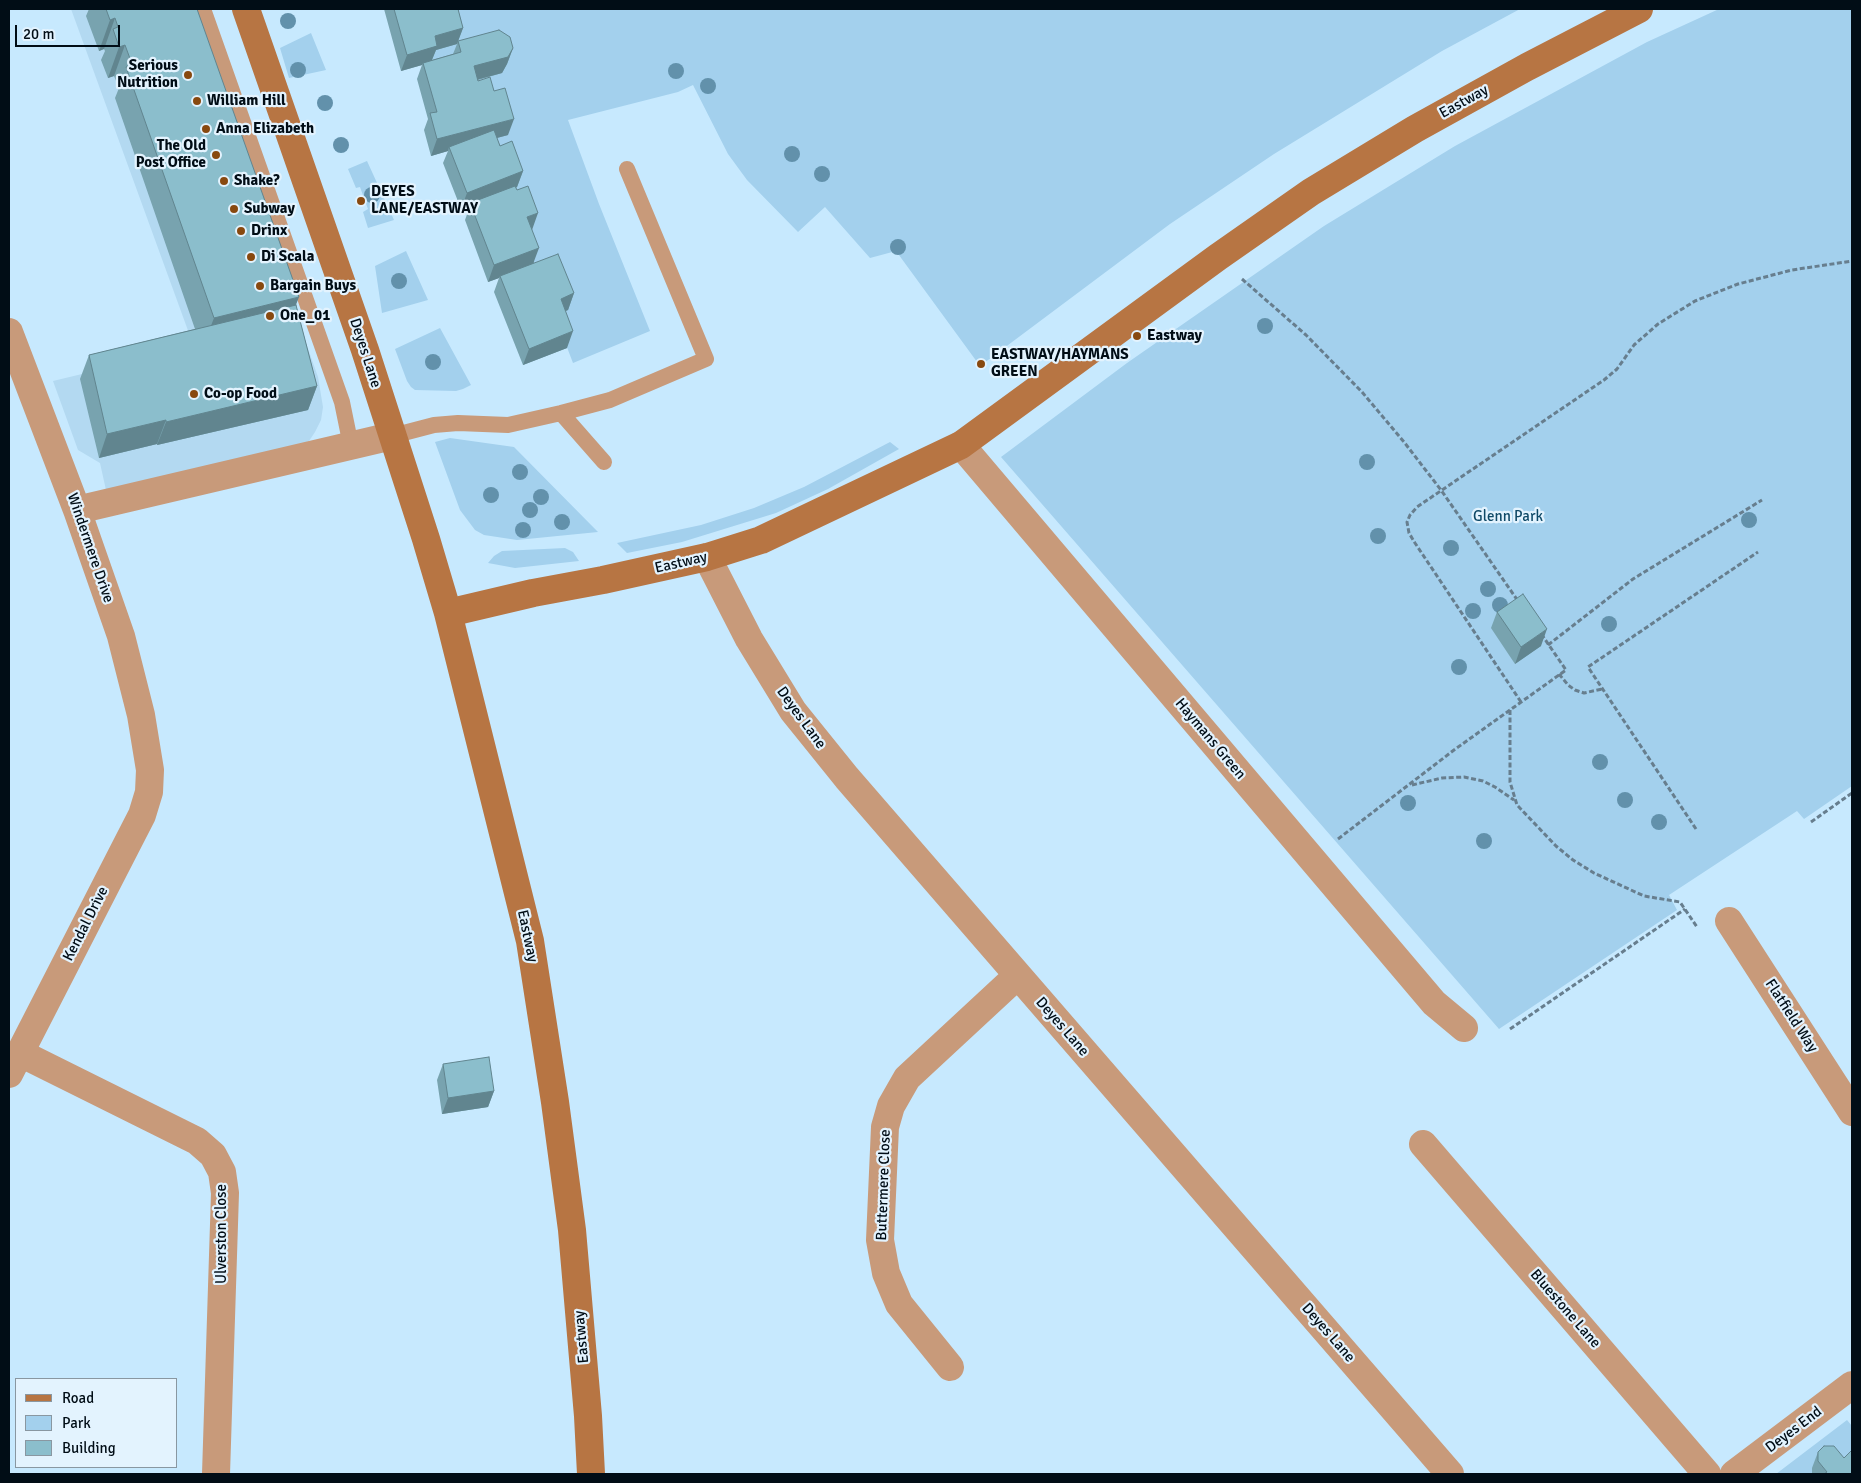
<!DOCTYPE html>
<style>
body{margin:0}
#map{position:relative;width:1861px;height:1483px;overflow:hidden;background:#c7e9fe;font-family:Signika,sans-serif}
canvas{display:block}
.frame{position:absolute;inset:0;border:10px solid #010d16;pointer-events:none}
.legend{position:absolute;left:15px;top:1378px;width:162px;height:90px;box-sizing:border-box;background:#e3f3fe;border:1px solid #8997a1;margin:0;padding:6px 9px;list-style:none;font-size:15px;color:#010d16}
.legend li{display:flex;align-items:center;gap:10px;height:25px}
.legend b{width:25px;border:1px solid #8997a1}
.scale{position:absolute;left:15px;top:25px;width:105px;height:22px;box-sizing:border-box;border:2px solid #010d16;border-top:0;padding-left:6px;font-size:15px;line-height:18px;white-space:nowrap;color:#010d16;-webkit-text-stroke:4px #e3f3fe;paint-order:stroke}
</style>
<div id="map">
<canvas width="1861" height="1483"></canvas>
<div class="frame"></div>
<ul class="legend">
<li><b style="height:6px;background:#b77543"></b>Road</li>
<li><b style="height:14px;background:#a3d0ed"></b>Park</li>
<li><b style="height:14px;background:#8bbecc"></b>Building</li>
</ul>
<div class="scale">20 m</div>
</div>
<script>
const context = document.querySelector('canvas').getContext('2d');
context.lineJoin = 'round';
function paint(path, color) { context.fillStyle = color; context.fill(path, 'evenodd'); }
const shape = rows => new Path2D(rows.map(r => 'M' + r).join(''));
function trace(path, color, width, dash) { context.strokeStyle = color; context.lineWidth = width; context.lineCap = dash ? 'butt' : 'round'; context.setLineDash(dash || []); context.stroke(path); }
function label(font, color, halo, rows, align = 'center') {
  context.font = font + ' Signika,sans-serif'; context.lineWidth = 4.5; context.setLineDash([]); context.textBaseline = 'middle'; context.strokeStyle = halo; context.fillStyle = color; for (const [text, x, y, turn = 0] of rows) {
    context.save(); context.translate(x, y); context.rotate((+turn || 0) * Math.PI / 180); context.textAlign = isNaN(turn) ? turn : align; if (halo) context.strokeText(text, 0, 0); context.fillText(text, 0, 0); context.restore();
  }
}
paint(shape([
 [71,9,188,9,318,377,323,407,321,420,315,432,309,441,299,446,106,490,100,463,78,450,53,381,194,347]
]), '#b3d9f1');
paint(shape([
 [434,9,1520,9,1442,51,1274,154,1170,224,980,366,896,251,870,258,825,207,798,232,747,180,728,154,693,85,678,92,568,120,599,204,650,331,573,363,555,316,568,309,538,276,506,192,517,187,431,62,429,52],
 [1719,9,1852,9,1852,786,1804,819,1797,811,1669,895,1677,910,1499,1029,1001,457,1127,363,1324,226,1455,146,1647,42],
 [311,33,326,70,289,78,280,48],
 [367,161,394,220,368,228,363,212,368,209,360,187,356,188,348,169],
 [406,251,428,300,382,313,375,266],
 [440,328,471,385,463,389,456,391,415,390,411,387,407,381,395,349],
 [450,438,514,447,598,532,517,540,484,535,475,530,460,510,435,442],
 [890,442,899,449,828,489,776,513,682,542,627,553,617,543,701,525,754,508,804,487],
 [565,548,573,552,579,561,515,568,488,563,494,556,502,551],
 [1847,1420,1852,1426,1852,1461,1812,1474,1776,1474]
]), '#a3d0ed');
trace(shape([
 [1242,279,1306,335,1362,392,1404,442,1441,490,1518,601],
 [1548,645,1633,579,1762,500],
 [1559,674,1568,685,1575,690,1584,693,1602,689],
 [1521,702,1415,543,1409,533,1407,522,1410,515,1417,507,1604,380,1617,369,1634,345,1658,324,1695,301,1738,284,1792,270,1852,261],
 [1510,710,1510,782,1517,805,1556,846,1573,860,1594,873,1644,896,1680,902,1697,927],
 [1412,785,1442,778,1464,777,1483,781,1495,787,1514,800],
 [1811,822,1852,793],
 [1696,829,1588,667,1758,552],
 [1338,839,1454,750,1566,670,1542,635],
 [1510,1029,1685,909]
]), '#677e8e', 3, [5, 2.5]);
trace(shape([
 [203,9,342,402,351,446],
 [561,413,604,462],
 [392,436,434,425,458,423,508,425,561,413,610,400,706,359,627,169]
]), '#c89a7a', 16);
trace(shape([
 [9,332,77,510,121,636,141,715,150,770,149,792,142,815,9,1074],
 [961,445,1434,1003,1464,1028],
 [77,510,392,436],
 [707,557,749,639,793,711,847,778,1450,1474],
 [1729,921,1852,1112],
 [20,1053,197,1141,213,1155,222,1172,225,1193,216,1474],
 [1423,1144,1707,1474],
 [950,1367,899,1304,886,1273,880,1240,885,1127,891,1106,907,1078,1017,976],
 [1734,1474,1852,1385]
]), '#c89a7a', 28);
trace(shape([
 [246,9,365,350,426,539,448,613,530,941,555,1102,572,1230,588,1416,591,1474],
 [448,613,533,593,603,580,707,557,761,540,961,445,1218,257,1311,192,1415,129,1527,67,1639,9]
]), '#b77543', 28);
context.fillStyle = '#6291ab';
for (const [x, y] of [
 [288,21],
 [298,70],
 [676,71],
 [708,86],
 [325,103],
 [341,145],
 [792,154],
 [822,174],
 [372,195],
 [898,247],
 [399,281],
 [1265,326],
 [433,362],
 [1367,462],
 [520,472],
 [491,495],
 [541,497],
 [530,510],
 [1749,520],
 [562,522],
 [523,530],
 [1378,536],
 [1451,548],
 [1488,589],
 [1500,605],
 [1473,611],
 [1609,624],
 [1459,667],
 [1600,762],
 [1625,800],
 [1408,803],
 [1659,822],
 [1484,841]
]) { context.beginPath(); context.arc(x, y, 8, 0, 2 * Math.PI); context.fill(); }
paint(shape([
 [89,9,197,9,296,305,317,386,308,410,157,445,157,444,99,458,80,379,89,355,195,329,115,98,119,88,114,76,108,78,101,60,105,51,104,49,99,51,86,16],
 [384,9,458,9,463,28,458,41,513,48,507,64,502,73,478,80,508,135,497,138,500,146,523,171,517,187,516,188,532,230,534,263,574,293,568,310,565,311,567,348,523,365,494,292,499,278,488,282,465,220,470,206,461,209,443,163,448,151,431,156,424,130,428,119,417,79,422,65,401,71],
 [457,44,453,54,432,60,436,50],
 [1497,612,1541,646,1515,664,1491,628],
 [443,1064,494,1091,488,1107,442,1114,437,1080],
 [1818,1452,1844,1458,1852,1474,1812,1474,1812,1468]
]), '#78a3af');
paint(shape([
 [115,18,104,49,99,51,110,20],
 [463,28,457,44,436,50,431,62,423,63,422,65,401,71,407,55,435,36],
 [125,45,114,76,108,78,119,47],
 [513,48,507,64,502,73,468,82,474,66],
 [514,119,508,135,451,150,449,147,448,151,431,156,437,139],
 [523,171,517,187,471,205,470,203,470,206,461,209,467,193],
 [538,213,532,230,521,234,527,217],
 [539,248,533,264,500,276,499,278,488,282,494,265],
 [574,293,568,310,555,316,561,299],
 [299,297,287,328,202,349,214,318],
 [573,331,567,348,523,365,529,349],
 [317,386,308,410,157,445,166,422],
 [166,420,157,444,99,458,107,434],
 [1547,629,1541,646,1515,664,1521,647],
 [494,1091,488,1107,442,1114,448,1098]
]), '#61858f');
const building = shape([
 [106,9,197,9,299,297,214,318,126,67,132,64,125,45,119,47,113,29,118,27,115,18,110,20,106,9],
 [394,9,458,9,463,28,435,36,437,46,407,55,394,9],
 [499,30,510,37,513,48,508,57,474,66,478,81,490,77,494,91,505,88,514,119,437,139,430,113,437,112,423,63,461,52,458,41,499,30],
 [494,130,500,146,512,141,523,171,467,193,449,147,494,130],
 [515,186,517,190,528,186,538,213,527,217,539,248,494,265,470,203,515,186],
 [558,254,574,293,561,299,573,331,529,349,500,276,558,254],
 [296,305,317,386,166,422,166,420,107,434,89,355,296,305],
 [1523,594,1547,629,1521,647,1497,612,1523,594],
 [489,1057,494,1091,448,1098,443,1064,489,1057],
 [1824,1446,1834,1446,1844,1458,1852,1450,1852,1474,1824,1474,1827,1472,1818,1461,1818,1452,1824,1446]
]);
paint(building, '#8bbecc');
trace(building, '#61858f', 1);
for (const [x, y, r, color] of [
 [188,75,5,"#88490f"],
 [197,101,5,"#88490f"],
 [206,129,5,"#88490f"],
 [216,155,5,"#88490f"],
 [224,181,5,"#88490f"],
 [361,201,5,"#88490f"],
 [234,209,5,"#88490f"],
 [241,231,5,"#88490f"],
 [251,257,5,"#88490f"],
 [260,286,5,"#88490f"],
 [270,316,5,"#88490f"],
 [1137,336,5,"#88490f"],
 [981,364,5,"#88490f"],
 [194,394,5,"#88490f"]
]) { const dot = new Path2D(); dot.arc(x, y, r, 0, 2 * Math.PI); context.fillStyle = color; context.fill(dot); trace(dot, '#e3f3fe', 2); }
label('bold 15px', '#010d16', '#e3f3fe', [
 ["Serious",178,66,"right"],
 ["Nutrition",178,83,"right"],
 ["William Hill",207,101],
 ["Anna Elizabeth",216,129],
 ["The Old",206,146,"right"],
 ["Post Office",206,163,"right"],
 ["Shake?",234,181],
 ["DEYES",371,192],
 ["LANE/EASTWAY",371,209],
 ["Subway",244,209],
 ["Drinx",251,231],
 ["Di Scala",261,257],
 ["Bargain Buys",270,286],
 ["One_01",280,316],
 ["Eastway",1147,336],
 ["EASTWAY/HAYMANS",991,355],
 ["GREEN",991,372],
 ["Co-op Food",204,394]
], 'left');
label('15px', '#010d16', '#e3f3fe', [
 ["Eastway",1464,102,-29],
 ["Deyes Lane",365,353,72],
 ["Windermere Drive",90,548,71],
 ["Eastway",681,563,-13],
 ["Deyes Lane",801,718,54],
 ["Haymans Green",1210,739,50],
 ["Kendal Drive",86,924,-63],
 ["Eastway",527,936,78],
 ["Flatfield Way",1791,1016,57],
 ["Deyes Lane",1062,1027,49],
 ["Buttermere Close",884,1185,-88],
 ["Ulverston Close",222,1234,-90],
 ["Bluestone Lane",1565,1309,49],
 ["Deyes Lane",1328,1333,49],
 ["Eastway",582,1337,-95],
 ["Deyes End",1794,1430,-37]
]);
label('15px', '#0f4967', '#e3f3fe', [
 ["Glenn Park",1508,517]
]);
</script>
